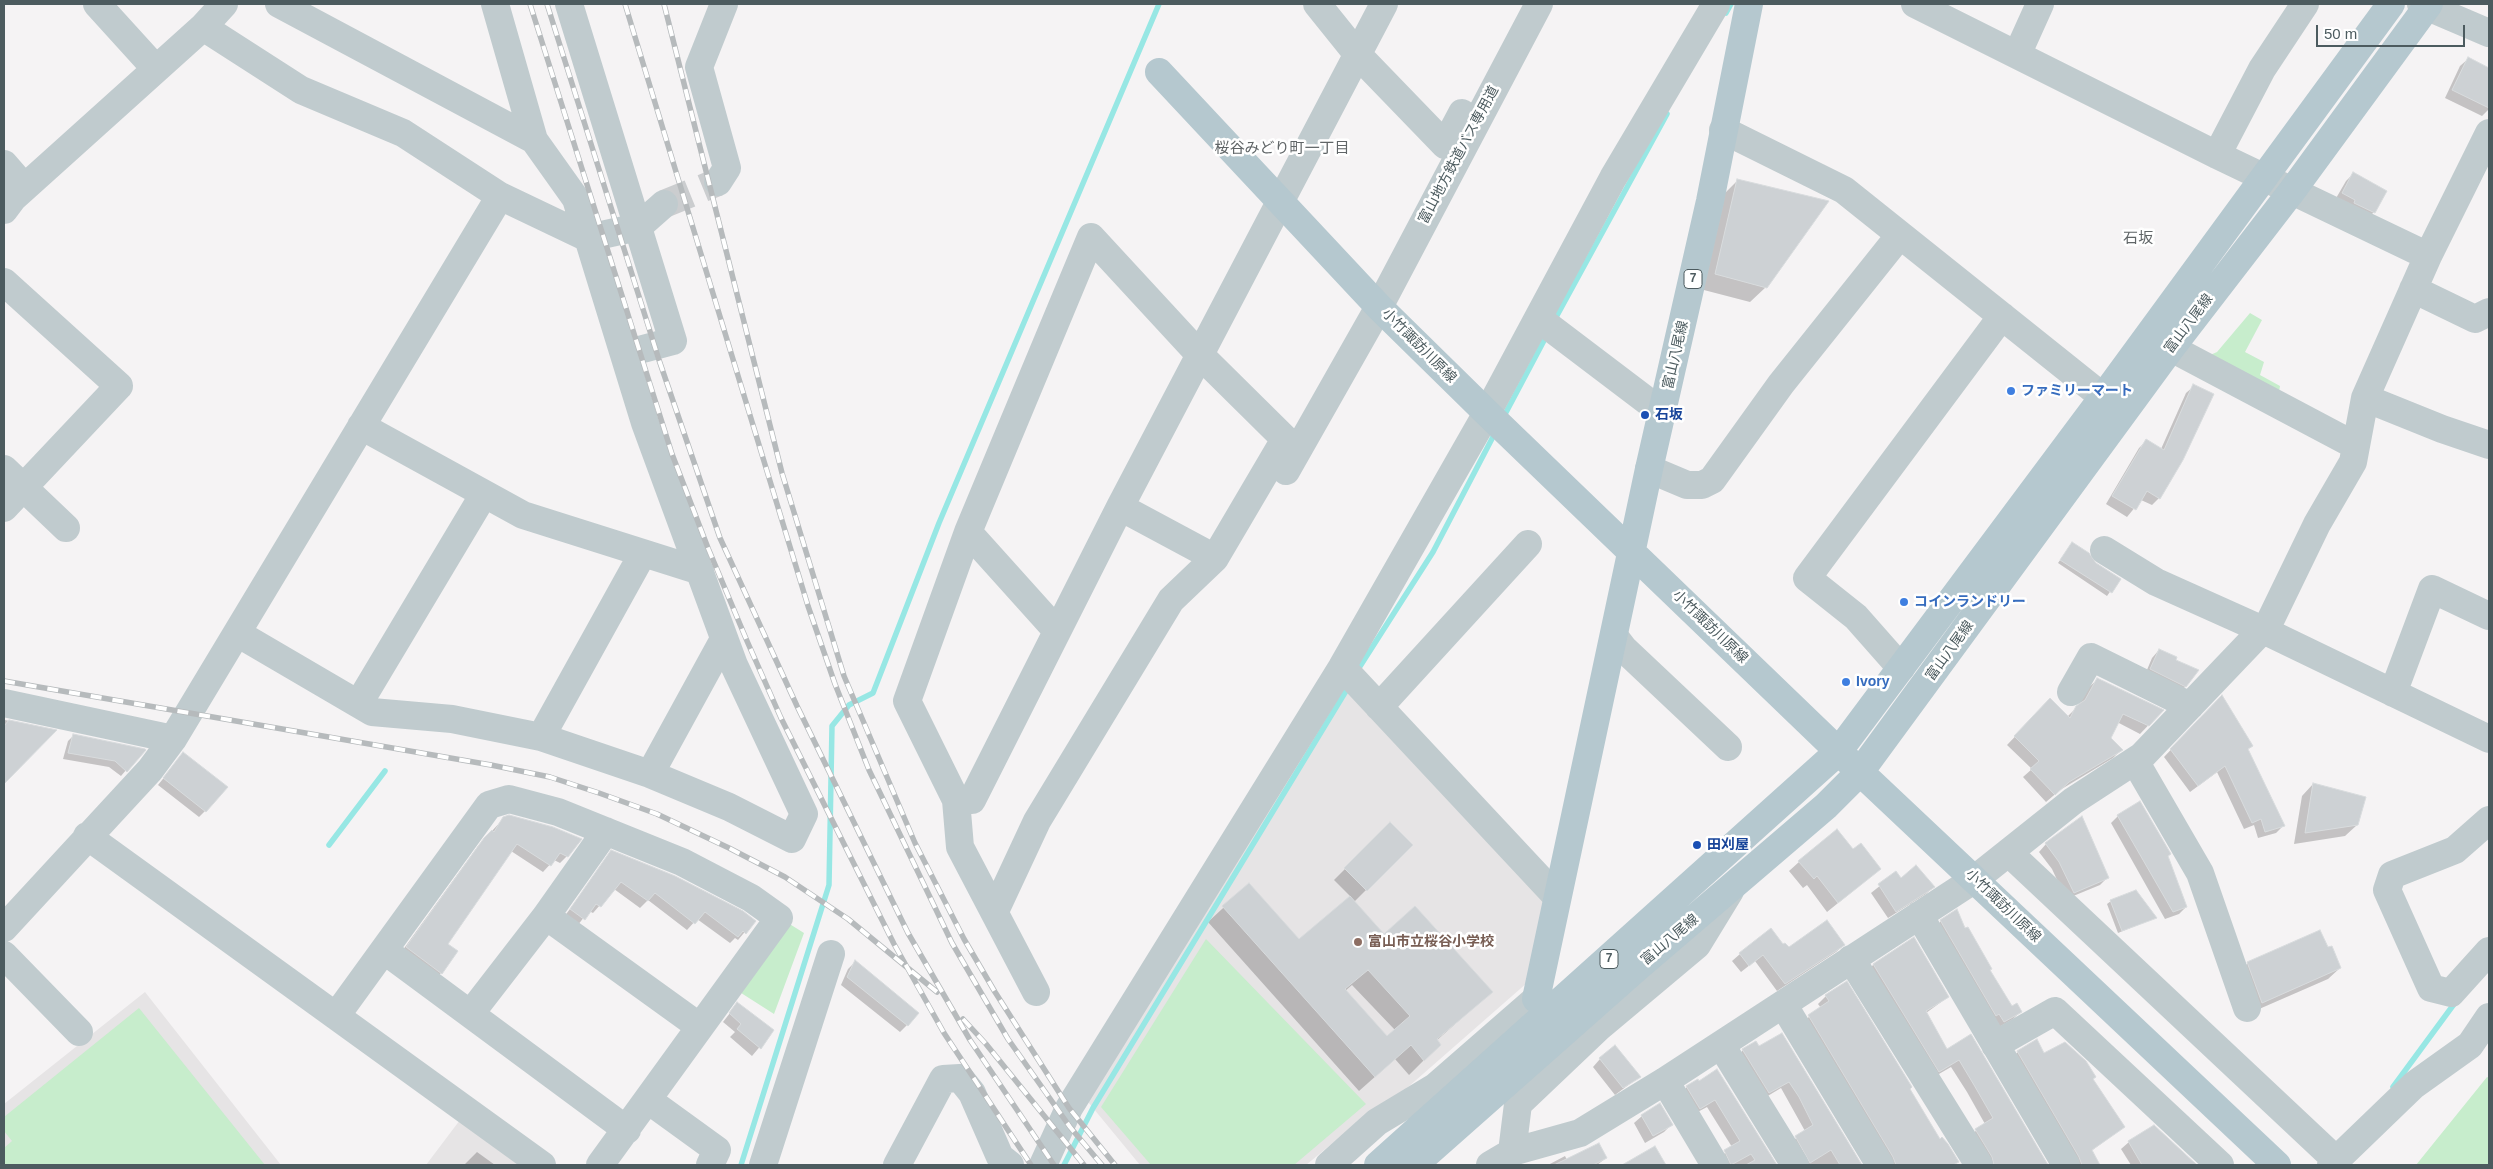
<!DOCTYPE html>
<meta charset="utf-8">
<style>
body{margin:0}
#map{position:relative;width:2493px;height:1169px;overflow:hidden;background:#f5f3f4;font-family:Helvetica,sans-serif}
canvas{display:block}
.frame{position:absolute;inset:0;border:5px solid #4c5b5f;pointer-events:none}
.scale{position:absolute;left:2316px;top:25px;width:149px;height:22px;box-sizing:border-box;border:2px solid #4c5b5f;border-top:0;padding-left:6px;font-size:15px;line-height:18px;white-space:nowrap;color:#4c5b5f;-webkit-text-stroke:4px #fff;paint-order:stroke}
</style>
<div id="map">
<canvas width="2493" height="1169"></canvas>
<div class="frame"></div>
<div class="scale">50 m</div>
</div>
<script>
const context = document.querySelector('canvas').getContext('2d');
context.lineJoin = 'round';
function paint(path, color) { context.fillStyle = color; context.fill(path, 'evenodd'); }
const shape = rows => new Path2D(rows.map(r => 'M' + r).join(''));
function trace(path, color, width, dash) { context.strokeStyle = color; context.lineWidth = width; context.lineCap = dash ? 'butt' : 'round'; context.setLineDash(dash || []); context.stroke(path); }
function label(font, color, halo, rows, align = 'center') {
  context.font = font + ' Helvetica,"Noto Sans JP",sans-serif'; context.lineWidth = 5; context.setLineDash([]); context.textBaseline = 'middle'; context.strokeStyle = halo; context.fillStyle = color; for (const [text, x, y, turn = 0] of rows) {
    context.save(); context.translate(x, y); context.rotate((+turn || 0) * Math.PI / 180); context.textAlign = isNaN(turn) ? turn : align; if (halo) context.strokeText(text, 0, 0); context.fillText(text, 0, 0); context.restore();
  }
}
paint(shape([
 [1338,684,1356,688,1545,902,1528,982,1399,1095,1375,1108,1306,1165,1140,1165,1084,1097],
 [145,992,281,1165,4,1165,4,1104],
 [463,1116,531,1165,426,1165]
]), '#e6e4e5');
paint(shape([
 [2250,313,2262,320,2245,352,2264,362,2260,375,2280,386,2279,392,2199,360,2217,352],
 [788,923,804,933,774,1014,738,991],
 [1206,939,1366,1104,1294,1165,1151,1165,1101,1107],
 [139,1008,265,1165,4,1165,4,1148,12,1141,4,1131,4,1117],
 [2487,1077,2489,1078,2489,1165,2416,1165]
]), '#c7edcc');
paint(shape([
 [2468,59,2489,69,2489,109,2482,116,2445,98,2460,66],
 [2354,173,2386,191,2374,212,2366,220,2335,200,2346,181],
 [1737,181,1766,287,1750,302,1700,289,1722,196],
 [2194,386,2159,498,2152,505,2141,500,2127,517,2106,504,2139,448,2146,441,2161,449,2186,393],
 [2072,543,2095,564,2119,579,2107,596,2058,563],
 [2159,650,2174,661,2186,686,2178,694,2144,677,2152,658],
 [2098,679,2162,711,2140,734,2117,722,2109,738,2121,750,2113,758,2060,790,2046,802,2023,777,2032,769,2007,745,2050,700,2067,717,2079,705,2089,687],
 [2221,697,2283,826,2276,833,2258,838,2254,825,2244,829,2217,772,2190,792,2164,757],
 [5,720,55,731,4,782,4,721],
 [74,735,143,750,121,776,109,767,63,759,68,741],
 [183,754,205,811,199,817,158,785],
 [2313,784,2357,825,2345,836,2294,844,2302,796],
 [2118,816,2167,856,2186,907,2179,914,2165,919,2111,823],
 [504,818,567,856,560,863,554,860,543,872,511,851,446,944,441,973,434,980,400,954,478,846],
 [1390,824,1411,845,1354,902,1384,936,1491,992,1436,1041,1424,1060,1409,1075,1395,1059,1359,1091,1208,922,1249,884,1299,941,1351,897,1334,880],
 [1352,985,1395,1030,1386,1037,1345,991],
 [2046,844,2108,877,2100,885,2066,899,2052,869,2039,852],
 [1853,851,1880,869,1827,912,1807,885,1803,888,1789,871,1799,862],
 [612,852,754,921,738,940,735,938,730,943,697,919,687,930,648,900,640,908,614,889,593,913,589,911,577,926,564,917],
 [1896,873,1901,880,1933,887,1926,894,1888,918,1871,893],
 [2111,901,2155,918,2118,933,2107,904],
 [1941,921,1965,930,2012,1007,2021,1011,2013,1019,1996,1029,1934,929],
 [1914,939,1948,997,1926,1013,1947,1050,1971,1036,2048,1165,1986,1165,1968,1137,1985,1124,1967,1092,1951,1067,1932,1078,1866,973,1873,965],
 [1844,945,1836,952,1777,991,1755,961,1741,972,1732,961,1740,954,1783,946,1789,949],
 [2328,949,2340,968,2328,979,2250,1013,2237,974,2248,963],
 [855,962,907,1025,900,1032,841,985,848,969],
 [1846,983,1940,1140,1957,1161,1953,1165,1887,1165,1801,1023,1821,1008,1818,1004,1826,996],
 [737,1004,773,1031,752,1056,730,1037,735,1032,723,1022],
 [1782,1034,1860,1165,1800,1165,1789,1144,1805,1131,1781,1088,1761,1100,1736,1058,1743,1050,1759,1047],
 [2018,1052,2044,1054,2092,1080,2124,1127,2091,1151,2099,1165,2073,1165,2010,1059],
 [1600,1059,1639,1077,1615,1095,1593,1067],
 [1717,1071,1775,1165,1721,1165,1718,1159,1732,1147,1707,1107,1692,1115,1680,1094,1687,1087,1698,1083],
 [1642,1116,1671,1125,1664,1132,1645,1143,1634,1123],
 [2154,1127,2196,1165,2131,1165,2121,1149,2129,1142],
 [477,1152,495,1165,464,1165],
 [1565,1156,1567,1160,1606,1158,1597,1165,1548,1165]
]), '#0003');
trace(shape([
 [1726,13,1731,4],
 [1554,321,1667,114],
 [1503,418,1548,333],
 [1357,671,1433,552,1496,431],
 [329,845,385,771],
 [2393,1087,2457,1000],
 [741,1165,829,885,832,726,849,705,873,693,939,523,1159,4],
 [1064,1165,1093,1108,1349,686]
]), '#97e7e4', 5.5);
const building = shape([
 [2468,57,2489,68,2489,108,2452,90,2468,57],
 [2353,172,2387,191,2375,213,2354,203,2355,200,2342,193,2353,172],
 [1737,179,1829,201,1767,288,1715,274,1737,179],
 [2193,384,2214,394,2183,460,2160,499,2147,491,2136,510,2112,496,2146,439,2164,450,2193,384],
 [2072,542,2089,553,2096,563,2121,579,2112,593,2060,560,2072,542],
 [2159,649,2177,657,2176,660,2199,670,2186,687,2150,669,2159,649],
 [2097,678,2164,710,2149,726,2123,714,2111,738,2123,750,2069,782,2055,795,2030,769,2039,761,2014,736,2050,698,2070,718,2076,706,2085,700,2097,678],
 [2222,695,2253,746,2248,749,2285,826,2265,832,2261,819,2252,823,2225,766,2198,786,2170,749,2222,695],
 [9,720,57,730,4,784,4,726,9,720],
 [73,734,145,749,146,750,127,772,115,761,68,753,73,734],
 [183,752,228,787,206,812,163,778,183,752],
 [2313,783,2366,797,2358,825,2305,833,2313,783],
 [2140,801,2171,854,2168,856,2187,907,2173,912,2117,815,2140,801],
 [509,815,553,827,582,839,568,857,560,853,551,866,517,844,448,944,458,951,442,974,406,947,484,838,492,830,494,832,503,817,509,815],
 [2082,816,2109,878,2074,893,2059,862,2045,843,2082,816],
 [1390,822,1413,845,1367,891,1344,868,1390,822],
 [1837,829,1853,849,1861,843,1881,869,1838,903,1817,876,1814,879,1798,861,1837,829],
 [611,850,675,876,743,911,756,921,746,934,743,931,738,937,705,912,695,924,655,893,648,901,621,882,601,907,596,904,585,920,570,909,611,850],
 [1916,865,1935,887,1896,912,1878,884,1896,871,1901,878,1916,865],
 [1249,883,1299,939,1350,896,1384,934,1415,906,1493,992,1437,1039,1441,1045,1424,1061,1411,1045,1375,1077,1222,906,1249,883],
 [1368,970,1410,1016,1387,1036,1345,989,1368,970],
 [2136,890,2157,918,2122,931,2110,900,2136,890],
 [1957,909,1965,928,1968,927,1992,969,1990,970,2012,1006,2017,1003,2022,1012,2004,1022,1999,1014,1996,1016,1940,920,1957,909],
 [1827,920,1845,945,1785,984,1763,955,1749,966,1739,953,1771,928,1783,944,1785,943,1789,947,1827,920],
 [2320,930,2328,947,2332,946,2341,968,2262,1003,2247,962,2320,930],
 [1914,937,1949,997,1926,1011,1947,1049,1971,1034,2048,1165,1994,1165,1992,1157,1975,1129,1993,1118,1974,1085,1959,1060,1939,1072,1873,964,1914,937],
 [855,960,919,1013,908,1026,847,977,855,960],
 [1847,981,1912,1087,1910,1089,1940,1139,1942,1137,1948,1144,1959,1162,1953,1165,1896,1165,1893,1157,1808,1015,1829,1001,1825,995,1847,981],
 [737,1002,774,1030,761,1049,737,1029,741,1024,729,1013,737,1002],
 [1782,1033,1862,1165,1840,1165,1831,1150,1810,1163,1795,1136,1813,1125,1799,1097,1789,1082,1769,1093,1742,1049,1756,1041,1759,1046,1782,1033],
 [2037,1039,2044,1053,2065,1042,2086,1061,2096,1077,2093,1079,2125,1127,2092,1150,2100,1165,2082,1165,2079,1157,2017,1051,2037,1039],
 [1615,1045,1641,1077,1623,1088,1599,1058,1615,1045],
 [1717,1069,1777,1165,1746,1165,1755,1160,1751,1154,1731,1165,1724,1150,1740,1141,1715,1100,1700,1109,1686,1086,1698,1079,1699,1081,1717,1069],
 [1660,1103,1673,1125,1653,1136,1641,1115,1660,1103],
 [2154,1125,2197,1165,2142,1165,2128,1141,2154,1125],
 [1599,1143,1607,1158,1593,1165,1554,1165,1599,1143],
 [1655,1146,1666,1165,1622,1165,1655,1146]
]);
paint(building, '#cdd1d4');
trace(building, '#d8dbdd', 1);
trace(shape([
 [664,204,718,182]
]), '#cbcdcf', 28, [28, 14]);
trace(shape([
 [97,4,156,69],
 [279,4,534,140],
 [569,4,673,341,624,354],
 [1317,4,1358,55,1445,145,1462,113],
 [1915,4,2217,155,2428,256],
 [2421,4,2489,33],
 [203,27,301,90,403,133,500,196,588,238,638,227,664,204],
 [2017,55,2040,4],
 [1723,130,1844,190,2103,397],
 [2217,155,2262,69,2305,4],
 [4,164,24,187],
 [718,182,727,168,699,67,724,4],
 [4,210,13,198,203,27,224,4],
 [4,282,119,386,4,508],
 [2413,289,2475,319,2489,312],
 [1539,319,1663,413],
 [2171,348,2356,446],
 [2365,398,2442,429,2489,445],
 [361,426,523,515,700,571],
 [4,469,66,528],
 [1649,469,1687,485,1702,485,1712,480,1781,384,1900,235],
 [1286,471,1379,307,1539,4],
 [968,532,907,701,956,800,972,800,1120,507,1384,4],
 [2104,550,2156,582,2263,630,2489,739],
 [1057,631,968,532,1091,237,1199,354,1285,439,1215,558,1120,507],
 [237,633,372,712,452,719,541,737,650,774,729,807,792,839,804,814,734,665,645,423,576,199,534,140,495,4],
 [1614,636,1624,649,1728,747],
 [1342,667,1557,897],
 [1901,668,1856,617,1807,578,2002,316],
 [2071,692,2091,657,2190,706],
 [2393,693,2432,589,2489,616],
 [4,703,173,739],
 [359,703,484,494],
 [1379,707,1528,544],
 [541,737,643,553],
 [2135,761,2200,873,2247,1008],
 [650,774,724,639],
 [956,800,960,847,1036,992],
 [2489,820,2455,850,2392,875,2387,890,2431,988,2451,993,2489,951],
 [87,836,542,1165],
 [2009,853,2336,1160],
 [995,911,1037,821,1171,600,1215,558],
 [1919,915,2066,1165],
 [546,916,700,1027],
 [4,928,150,770,173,739,500,196],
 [385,951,627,1130],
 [4,955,79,1032],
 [1851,959,1979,1165],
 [1783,1004,1880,1165],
 [471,1013,546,916,606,831],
 [336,1016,489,805,509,799,558,812,682,862,751,898,779,918,600,1165],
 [1721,1045,1795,1165],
 [1995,1045,2055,1011,2220,1165],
 [1665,1081,1715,1165],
 [648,1100,717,1150,710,1165],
 [1512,1152,1518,1104,1598,1028,1697,945,1730,891],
 [763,1165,831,954],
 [897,1165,943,1079,960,1078,972,1093,1000,1157,1010,1165],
 [1043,1165,1069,1108,1342,667,1487,413,1613,178,1716,4],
 [1329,1165,1377,1122,1435,1087,1536,999],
 [1490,1165,1512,1152,1580,1133,1665,1081,1975,879,2073,801,2142,756,2269,623,2317,524,2353,462,2365,398,2428,256,2489,133],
 [2331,1165,2414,1085,2470,1045,2489,1017]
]), '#c0cbce', 28);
trace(shape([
 [1159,72,1379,307,1487,413,1860,772,2277,1165],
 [1536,999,1649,469,1710,201,1749,4],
 [1378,1165,1838,752,2103,397,2391,4],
 [1414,1165,1639,966,1826,806,1860,772,2171,348,2292,191,2429,4]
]), '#b5c8cf', 28);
const rail = shape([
 [530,4,672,454,708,548,747,641,781,718,894,944,944,1033,1031,1165],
 [547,4,659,360,720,538,797,706,908,933,970,1040,1054,1165],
 [625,4,808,606,835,684,869,770,952,943,1008,1039,1070,1127,1102,1165],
 [664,4,782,473,844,676,915,843,964,939,995,992,1069,1108,1115,1165],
 [4,681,491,765,550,777,599,793,657,814,729,848,785,877,848,919,937,992],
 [963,1019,986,1044,1084,1165]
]);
trace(rail, '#b6babc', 5.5);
trace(rail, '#fff', 4, [11]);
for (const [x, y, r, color] of [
 [2011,391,5,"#3f7fe0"],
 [1645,415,5,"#1a4fb4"],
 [1904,602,5,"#3f7fe0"],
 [1846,682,5,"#3f7fe0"],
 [1697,845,5,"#1a4fb4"],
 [1358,942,5,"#8d6e63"]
]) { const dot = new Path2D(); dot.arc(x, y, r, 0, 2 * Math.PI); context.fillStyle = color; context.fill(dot); trace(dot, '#fff', 2); }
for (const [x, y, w] of [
 [1693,279,18],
 [1609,959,18]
]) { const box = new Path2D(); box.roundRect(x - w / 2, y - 9.5, w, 19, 4); context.fillStyle = '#fff'; context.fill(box); trace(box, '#4c5b5f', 1); }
label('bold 12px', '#4c5b5f', null, [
 ["7",1693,279],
 ["7",1609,959]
]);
label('14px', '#4c5b5f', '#fff', [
 ["富山地方鉄道バス専用道",1459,155,-62],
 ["富山八尾線",2189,324,-53],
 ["小竹諏訪川原線",1419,346,45],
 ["富山八尾線",1676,355,-77],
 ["小竹諏訪川原線",1710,627,44],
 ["富山八尾線",1950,651,-54],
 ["小竹諏訪川原線",2003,906,44],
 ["富山八尾線",1670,940,-40]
]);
label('bold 14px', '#366cbe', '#fff', [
 ["ファミリーマート",2021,391],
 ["コインランドリー",1914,602],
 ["Ivory",1856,682]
], 'left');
label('bold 14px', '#164399', '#fff', [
 ["石坂",1655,415],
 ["田刈屋",1707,845]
], 'left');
label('bold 14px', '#785e54', '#fff', [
 ["富山市立桜谷小学校",1368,942]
], 'left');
label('15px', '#606567', '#fff', [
 ["桜谷みどり町一丁目",1282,149],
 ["石坂",2138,239]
]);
</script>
